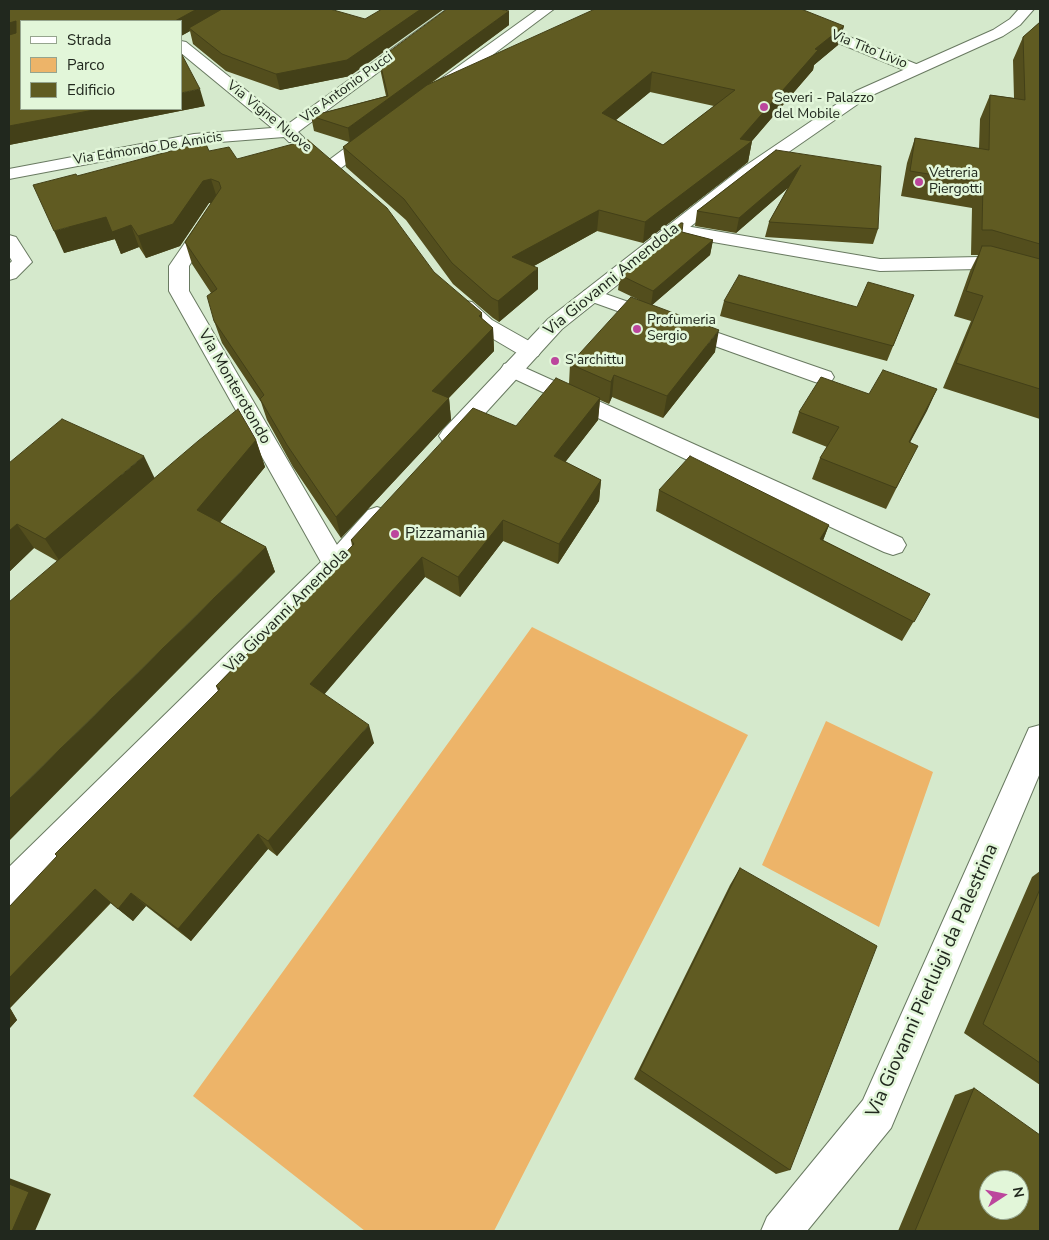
<!DOCTYPE html>
<style>
body{margin:0}
#map{position:relative;width:1049px;height:1240px;overflow:hidden;background:#d5e9cc;font-family:"Nunito Sans",sans-serif}
canvas{display:block}
.frame{position:absolute;inset:0;border:10px solid #21281e;pointer-events:none}
.legend{position:absolute;left:20px;top:20px;width:162px;height:90px;box-sizing:border-box;background:#e2f6d9;border:1px solid #95a48e;margin:0;padding:6px 9px;list-style:none;font-size:15px;color:#21281e}
.legend li{display:flex;align-items:center;gap:10px;height:25px}
.legend b{width:25px;border:1px solid #95a48e}
.north{position:absolute;left:979px;top:1170px;width:50px;height:50px;box-sizing:border-box;background:#e2f6d9;border:1px solid #95a48e;border-radius:50%;rotate:79deg;font-size:14px;font-weight:700;line-height:20px;text-align:center;color:#21281e}
.north::after{content:'';display:block;margin:auto;width:18px;height:22px;background:#bc469d;clip-path:polygon(50% 0,100% 100%,50% 72%,0 100%)}
</style>
<div id="map">
<canvas width="1049" height="1240"></canvas>
<div class="frame"></div>
<ul class="legend">
<li><b style="height:6px;background:#fff"></b>Strada</li>
<li><b style="height:14px;background:#edb469"></b>Parco</li>
<li><b style="height:14px;background:#605b22"></b>Edificio</li>
</ul>
<div class="north">N</div>
</div>
<script>
const context = document.querySelector('canvas').getContext('2d');
context.lineJoin = 'round';
function paint(path, color) { context.fillStyle = color; context.fill(path, 'evenodd'); }
const shape = rows => new Path2D(rows.map(r => 'M' + r).join(''));
function trace(path, color, width, dash) { context.strokeStyle = color; context.lineWidth = width; context.lineCap = dash ? 'butt' : 'round'; context.setLineDash(dash || []); context.stroke(path); }
function label(font, color, halo, rows, align = 'center') {
  context.font = font + ' "Nunito Sans",sans-serif'; context.lineWidth = 5; context.setLineDash([]); context.textBaseline = 'middle'; context.strokeStyle = halo; context.fillStyle = color; for (const [text, x, y, turn = 0] of rows) {
    context.save(); context.translate(x, y); context.rotate((+turn || 0) * Math.PI / 180); context.textAlign = isNaN(turn) ? turn : align; if (halo) context.strokeText(text, 0, 0); context.fillText(text, 0, 0); context.restore();
  }
}
paint(shape([
 [532,627,748,735,494,1231,365,1231,193,1096],
 [826,721,933,772,879,927,762,865]
]), '#edb469');
const minor = shape([
 [447,9,463,9,298,132,304,138,301,142,289,142,284,137,194,144,9,179,9,169,194,134,272,128,181,53,181,41,186,42,288,124,447,9],
 [538,9,554,9,443,92,431,92,429,89,431,86,538,9],
 [761,9,780,9,921,66,923,69,915,74,909,72,763,12,761,9],
 [374,130,380,131,382,135,380,139,337,171,325,171,322,167,325,163,368,131,374,130],
 [209,216,216,218,218,222,189,266,189,291,344,557,348,564,344,571,335,574,326,571,169,291,169,266,202,218,209,216],
 [674,224,880,259,980,257,1040,273,1040,285,980,269,880,271,667,234,664,230,667,226,674,224],
 [9,235,16,237,32,262,16,278,9,280,9,264,12,261,9,256,9,235],
 [591,289,831,372,834,377,831,382,823,384,815,382,584,299,581,295,584,291,591,289],
 [465,301,472,302,492,320,538,346,541,351,538,356,530,358,522,356,478,330,455,307,458,302,465,301],
 [512,362,902,538,906,545,902,552,893,555,884,552,504,374,501,369,504,364,512,362],
 [1040,725,1040,773,891,1128,807,1231,761,1231,767,1217,863,1100,1029,728,1040,725]
]);
const major = shape([
 [1019,9,1034,9,1020,25,1003,36,868,97,754,176,562,329,459,442,451,444,443,442,439,436,443,430,548,319,742,168,856,91,993,30,1010,19,1019,9],
 [377,507,386,510,390,517,344,571,21,902,9,906,9,867,326,557,368,510,377,507]
]);
trace(minor, '#697a61', 2);
trace(major, '#697a61', 2);
paint(minor, '#fff');
paint(major, '#fff');
paint(shape([
 [9,9,330,9,350,76,280,90,226,71,193,44,190,31,181,36,181,21,21,21,205,106,9,145],
 [509,11,509,25,430,84,844,26,838,45,814,65,813,70,752,141,748,162,643,243,597,231,534,266,538,289,499,322,493,318,453,284,406,220,346,167,343,147,349,142,314,131,311,116,386,96,381,73,379,59],
 [650,92,714,106,663,145,616,120],
 [1040,22,1040,419,943,388,971,321,954,316,970,271,978,255,971,255,972,208,901,196,907,163,915,138,979,149,980,119,990,95,1014,98,1013,60,1023,37],
 [776,150,878,229,873,244,765,237,769,222,788,188,736,233,695,226,697,211],
 [209,151,237,159,434,272,482,319,493,328,494,351,449,398,451,420,341,538,293,467,267,420,261,402,222,343,214,321,211,293,192,264,185,242,211,203,209,203,180,246,146,258,139,247,121,254,115,239,64,253,77,176],
 [682,232,713,240,710,255,652,305,715,352,663,418,612,397,609,404,600,400,598,420,565,462,601,480,599,501,558,564,503,541,460,597,425,577,324,694,374,743,277,856,268,849,191,941,146,906,133,921,111,903,10,1008,17,1020,9,1029,9,907,218,691,216,686,352,546,351,540,516,426,569,384,570,364,639,300,618,290,620,275,668,238,668,233],
 [914,295,887,361,720,316,724,301,857,307],
 [937,389,910,442,907,467,886,509,812,479,820,458,827,447,792,433,799,412,869,394],
 [256,440,265,467,220,522,266,547,275,572,57,561,34,548,9,572,9,463,155,478],
 [659,490,829,525,823,540,930,594,902,641,656,511],
 [740,868,790,1170,776,1174,634,1079,730,885],
 [1040,871,1040,1085,964,1033,1032,877],
 [974,1088,1040,1231,898,1231,955,1095]
]), '#534e1d');
paint(shape([
 [197,9,229,9,189,28,190,31,181,36,181,21,175,21],
 [421,9,444,9,350,76,280,90,276,74],
 [509,11,509,25,350,142,348,128],
 [16,21,21,34,9,41,9,23],
 [844,26,838,45,814,65,813,70,751,142,752,141,748,162,643,243,645,222,740,139,815,49],
 [652,72,650,92,600,133,602,113],
 [200,89,205,106,9,145,9,126,99,109,181,109,181,93],
 [801,165,797,180,736,233,739,218],
 [211,179,218,201,209,203,180,246,146,258,138,236,203,181],
 [599,210,597,231,512,278,512,257],
 [106,217,115,239,64,253,54,231],
 [131,225,139,247,121,254,112,232],
 [713,240,710,255,651,306,653,291],
 [538,268,538,289,499,322,498,301],
 [482,313,483,335,479,316],
 [493,328,494,351,434,413,432,391],
 [719,330,715,352,663,418,667,396],
 [614,375,612,397,609,404,611,382],
 [937,389,927,411,899,463,909,442],
 [449,398,451,420,341,538,336,517],
 [600,398,598,420,553,478,554,456],
 [256,440,265,467,209,536,197,510],
 [144,456,156,481,61,563,45,539],
 [601,480,599,501,558,564,559,544],
 [503,520,503,541,460,597,458,577],
 [17,524,34,548,9,572,9,531],
 [829,525,821,546,820,539],
 [266,547,275,572,9,841,9,799],
 [422,557,425,577,317,703,310,684],
 [369,725,374,743,277,856,268,841],
 [258,834,268,849,191,941,178,929],
 [95,889,111,902,10,1008,17,1020,9,1029,9,978],
 [131,893,146,906,133,921,118,909],
 [9,1178,51,1194,35,1231,12,1231]
]), '#434018');
const building = shape([
 [9,9,197,9,175,21,21,21,21,109,99,109,9,126,9,35,16,33,16,21,9,23,9,9],
 [222,9,330,9,365,19,382,9,421,9,347,60,276,74,222,54,189,28,222,9],
 [447,9,499,9,509,11,348,128,311,116,388,96,379,59,447,9],
 [595,9,801,9,844,26,815,49,818,50,740,139,752,141,645,222,599,210,512,257,538,268,498,301,492,298,452,263,404,199,343,147,427,85,595,9],
 [652,72,735,90,663,145,602,113,652,72],
 [1040,22,1040,244,992,230,982,230,983,183,910,171,915,138,989,150,990,95,1025,100,1023,37,1040,22],
 [181,53,200,89,181,93,181,53],
 [308,140,387,208,434,272,482,313,479,316,493,328,432,391,449,398,336,517,287,445,260,399,264,395,214,321,207,296,217,289,185,242,221,188,219,182,211,179,203,181,173,224,138,236,131,225,112,232,106,217,54,231,33,185,76,174,77,176,205,142,209,151,229,147,237,159,308,140],
 [776,150,881,166,878,229,769,222,801,165,739,218,697,211,776,150],
 [681,223,683,223,682,232,713,240,653,291,620,275,672,234,668,233,681,223],
 [982,246,991,246,1040,259,1040,389,956,363,983,296,966,291,982,246],
 [739,275,857,307,868,282,914,295,893,346,724,301,739,275],
 [631,297,719,330,667,396,614,375,611,382,570,364,631,297],
 [883,370,937,389,909,442,918,446,896,488,820,458,839,427,799,412,821,377,869,394,883,370],
 [556,378,600,398,554,456,601,480,559,544,503,520,458,577,422,557,310,684,369,725,268,841,258,834,178,929,131,893,118,909,95,889,9,978,9,907,57,856,55,854,220,689,216,686,354,544,351,540,473,408,516,426,556,378],
 [238,409,256,440,197,510,266,547,9,799,9,602,198,441,238,409],
 [62,419,144,456,45,539,17,524,9,531,9,463,62,419],
 [690,456,829,525,820,539,930,594,914,622,659,490,690,456],
 [740,868,877,946,790,1170,640,1070,740,868],
 [1040,889,1040,1063,983,1024,1040,889],
 [974,1088,1040,1135,1040,1231,915,1231,974,1088],
 [989,1180,1019,1180,1019,1210,989,1210,989,1180],
 [9,1184,29,1192,12,1231,9,1231,9,1184]
]);
paint(building, '#605b22');
trace(building, '#434018', 1);
for (const [x, y, r, color] of [
 [764,107,5,"#bc469d"],
 [919,182,5,"#bc469d"],
 [637,329,5,"#bc469d"],
 [555,361,5,"#bc469d"],
 [395,534,5,"#bc469d"]
]) { const dot = new Path2D(); dot.arc(x, y, r, 0, 2 * Math.PI); context.fillStyle = color; context.fill(dot); trace(dot, '#e2f6d9', 2); }
label('14px', '#21281e', '#e2f6d9', [
 ["Via Tito Livio",869,50,22],
 ["Via Antonio Pucci",347,88,-36],
 ["Via Vigne Nuove",269,117,39],
 ["Via Edmondo De Amicis",148,149,-9]
]);
label('14px', '#21281e', '#e2f6d9', [
 ["Severi - Palazzo",774,99],
 ["del Mobile",774,115],
 ["Vetreria",929,174],
 ["Piergotti",929,190],
 ["Profumeria",647,321],
 ["Sergio",647,337],
 ["S'archittu",565,361]
], 'left');
label('16px', '#21281e', '#e2f6d9', [
 ["Via Giovanni Amendola",612,280,-39],
 ["Via Monterotondo",234,387,60],
 ["Via Giovanni Amendola",287,611,-45]
]);
label('16px', '#21281e', '#e2f6d9', [
 ["Pizzamania",405,534]
], 'left');
label('19px', '#21281e', '#e2f6d9', [
 ["Via Giovanni Pierluigi da Palestrina",933,981,-66]
]);
</script>
